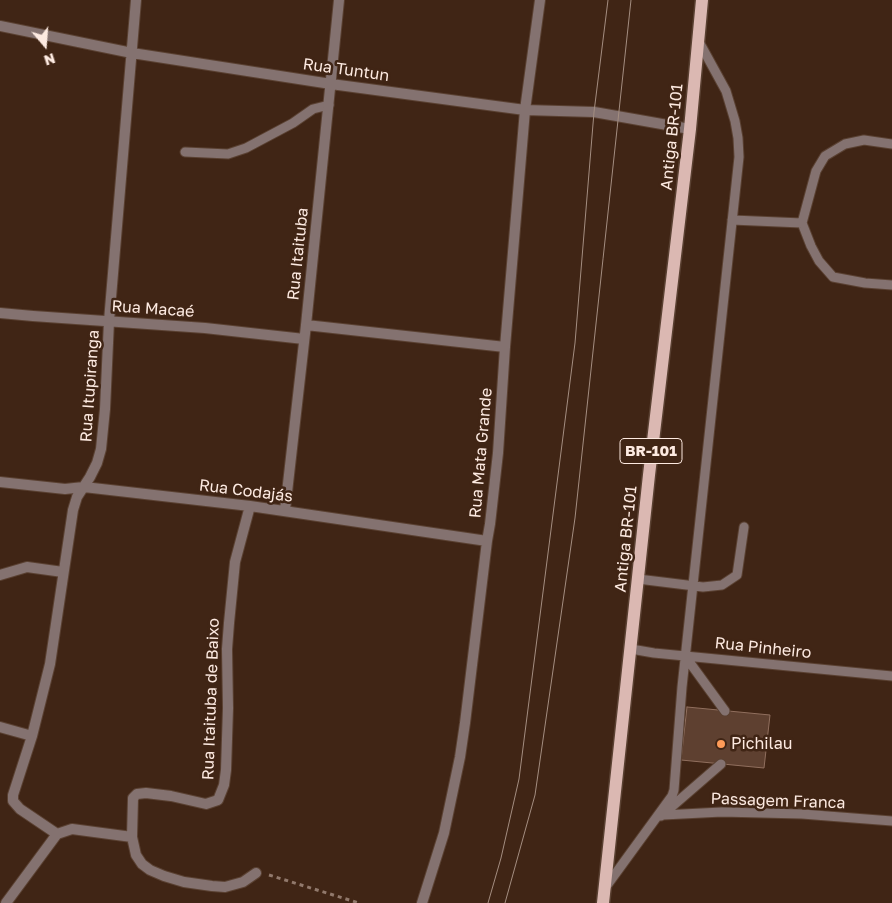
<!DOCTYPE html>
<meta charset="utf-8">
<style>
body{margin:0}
#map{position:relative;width:892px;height:903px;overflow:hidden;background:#402515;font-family:"Golos Text",sans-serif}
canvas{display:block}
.north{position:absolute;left:20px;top:20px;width:50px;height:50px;-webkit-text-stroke:4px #402515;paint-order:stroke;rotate:162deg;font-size:14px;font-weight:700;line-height:20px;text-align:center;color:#fdeae1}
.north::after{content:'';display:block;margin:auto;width:18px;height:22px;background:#fdeae1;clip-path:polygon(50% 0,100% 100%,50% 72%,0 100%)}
</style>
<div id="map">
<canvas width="892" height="903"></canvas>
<div class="north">N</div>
</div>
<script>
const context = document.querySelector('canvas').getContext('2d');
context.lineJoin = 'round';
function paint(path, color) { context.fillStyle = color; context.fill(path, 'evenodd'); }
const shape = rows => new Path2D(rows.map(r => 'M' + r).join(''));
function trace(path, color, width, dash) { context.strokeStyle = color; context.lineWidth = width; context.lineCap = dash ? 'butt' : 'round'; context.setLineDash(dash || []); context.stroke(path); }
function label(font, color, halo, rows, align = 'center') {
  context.font = font + ' "Golos Text",sans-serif'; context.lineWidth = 5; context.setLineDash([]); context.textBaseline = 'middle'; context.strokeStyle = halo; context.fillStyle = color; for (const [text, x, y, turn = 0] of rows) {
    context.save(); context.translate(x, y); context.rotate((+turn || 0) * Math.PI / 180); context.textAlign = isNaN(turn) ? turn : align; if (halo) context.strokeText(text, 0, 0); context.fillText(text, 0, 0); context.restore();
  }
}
const building = shape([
 [687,707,770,715,764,768,681,760,687,707]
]);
paint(building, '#5e4030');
trace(building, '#906f5e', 1);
const lane = shape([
 [892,144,864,140,845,144,825,156,816,171,802,223,811,246,819,261,833,277,865,283,892,285],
 [185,152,228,154,246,148,293,123,313,109,329,105],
 [732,220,802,223],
 [638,579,703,587,722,585,737,575,744,527],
 [631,649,654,653,892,676],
 [685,656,725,711],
 [663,815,722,812,802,814,892,821],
 [661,816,721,764],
 [605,888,672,796,674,790,682,687,739,157,738,138,735,121,726,91,698,40]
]);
const street = shape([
 [0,26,132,53,331,84,525,110,594,112,690,129],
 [0,313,33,316,205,328,304,339],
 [306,325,505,347],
 [0,482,65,489,84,487,250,506,487,541],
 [285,510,306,325,339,0],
 [0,575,27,567,63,572],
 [0,727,32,736],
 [57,834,20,809,13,801,13,795,32,736,50,664,73,510,77,497,90,477,97,463,101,449,105,409,109,321,136,0],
 [132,837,133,798,137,794,146,793,171,796,206,804,218,800,224,785,226,770,228,708,227,649,229,623,235,562,250,506],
 [6,903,57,834,72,829,132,837,136,855,142,864,150,870,164,876,184,882,212,886,225,887,243,882,256,873],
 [422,903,444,833,460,757,465,723,487,541,490,524,498,453,505,347,525,110,540,0]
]);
const primary = shape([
 [603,903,649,475,690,129,702,0]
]);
trace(lane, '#5a4132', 11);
trace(street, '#5a4132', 12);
trace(primary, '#5a4132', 15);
trace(shape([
 [269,875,359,903]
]), '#91796c', 3, [4, 4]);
trace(lane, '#847270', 9);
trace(street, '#847270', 10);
trace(primary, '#dbb8b2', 12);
trace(shape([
 [488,903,501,858,519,779,575,343,594,112,608,0],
 [505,903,535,795,575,518,631,0]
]), '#a48e81', 1);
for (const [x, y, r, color] of [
 [721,744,5,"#fe9b58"]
]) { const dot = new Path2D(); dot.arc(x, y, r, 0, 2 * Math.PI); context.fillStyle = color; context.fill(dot); trace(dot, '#402515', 2); }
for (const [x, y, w] of [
 [651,451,62]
]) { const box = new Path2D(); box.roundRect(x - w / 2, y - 12.5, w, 25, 4); context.fillStyle = '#402515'; context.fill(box); trace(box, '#fdeae1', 1); }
label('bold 15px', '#fdeae1', null, [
 ["BR-101",651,451]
]);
label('16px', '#fdeae1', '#402515', [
 ["Rua Tuntun",346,70,8],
 ["Antiga BR-101",672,137,-84],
 ["Rua Itaituba",298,254,-84],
 ["Rua Macaé",153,309,4],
 ["Rua Itupiranga",90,386,-86],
 ["Rua Mata Grande",481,453,-85],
 ["Rua Codajás",246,491,7],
 ["Antiga BR-101",626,539,-84],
 ["Rua Pinheiro",763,648,6],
 ["Rua Itaituba de Baixo",211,699,-88],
 ["Passagem Franca",778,801,2]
]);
label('16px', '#fdeae1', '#402515', [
 ["Pichilau",731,744]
], 'left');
</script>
